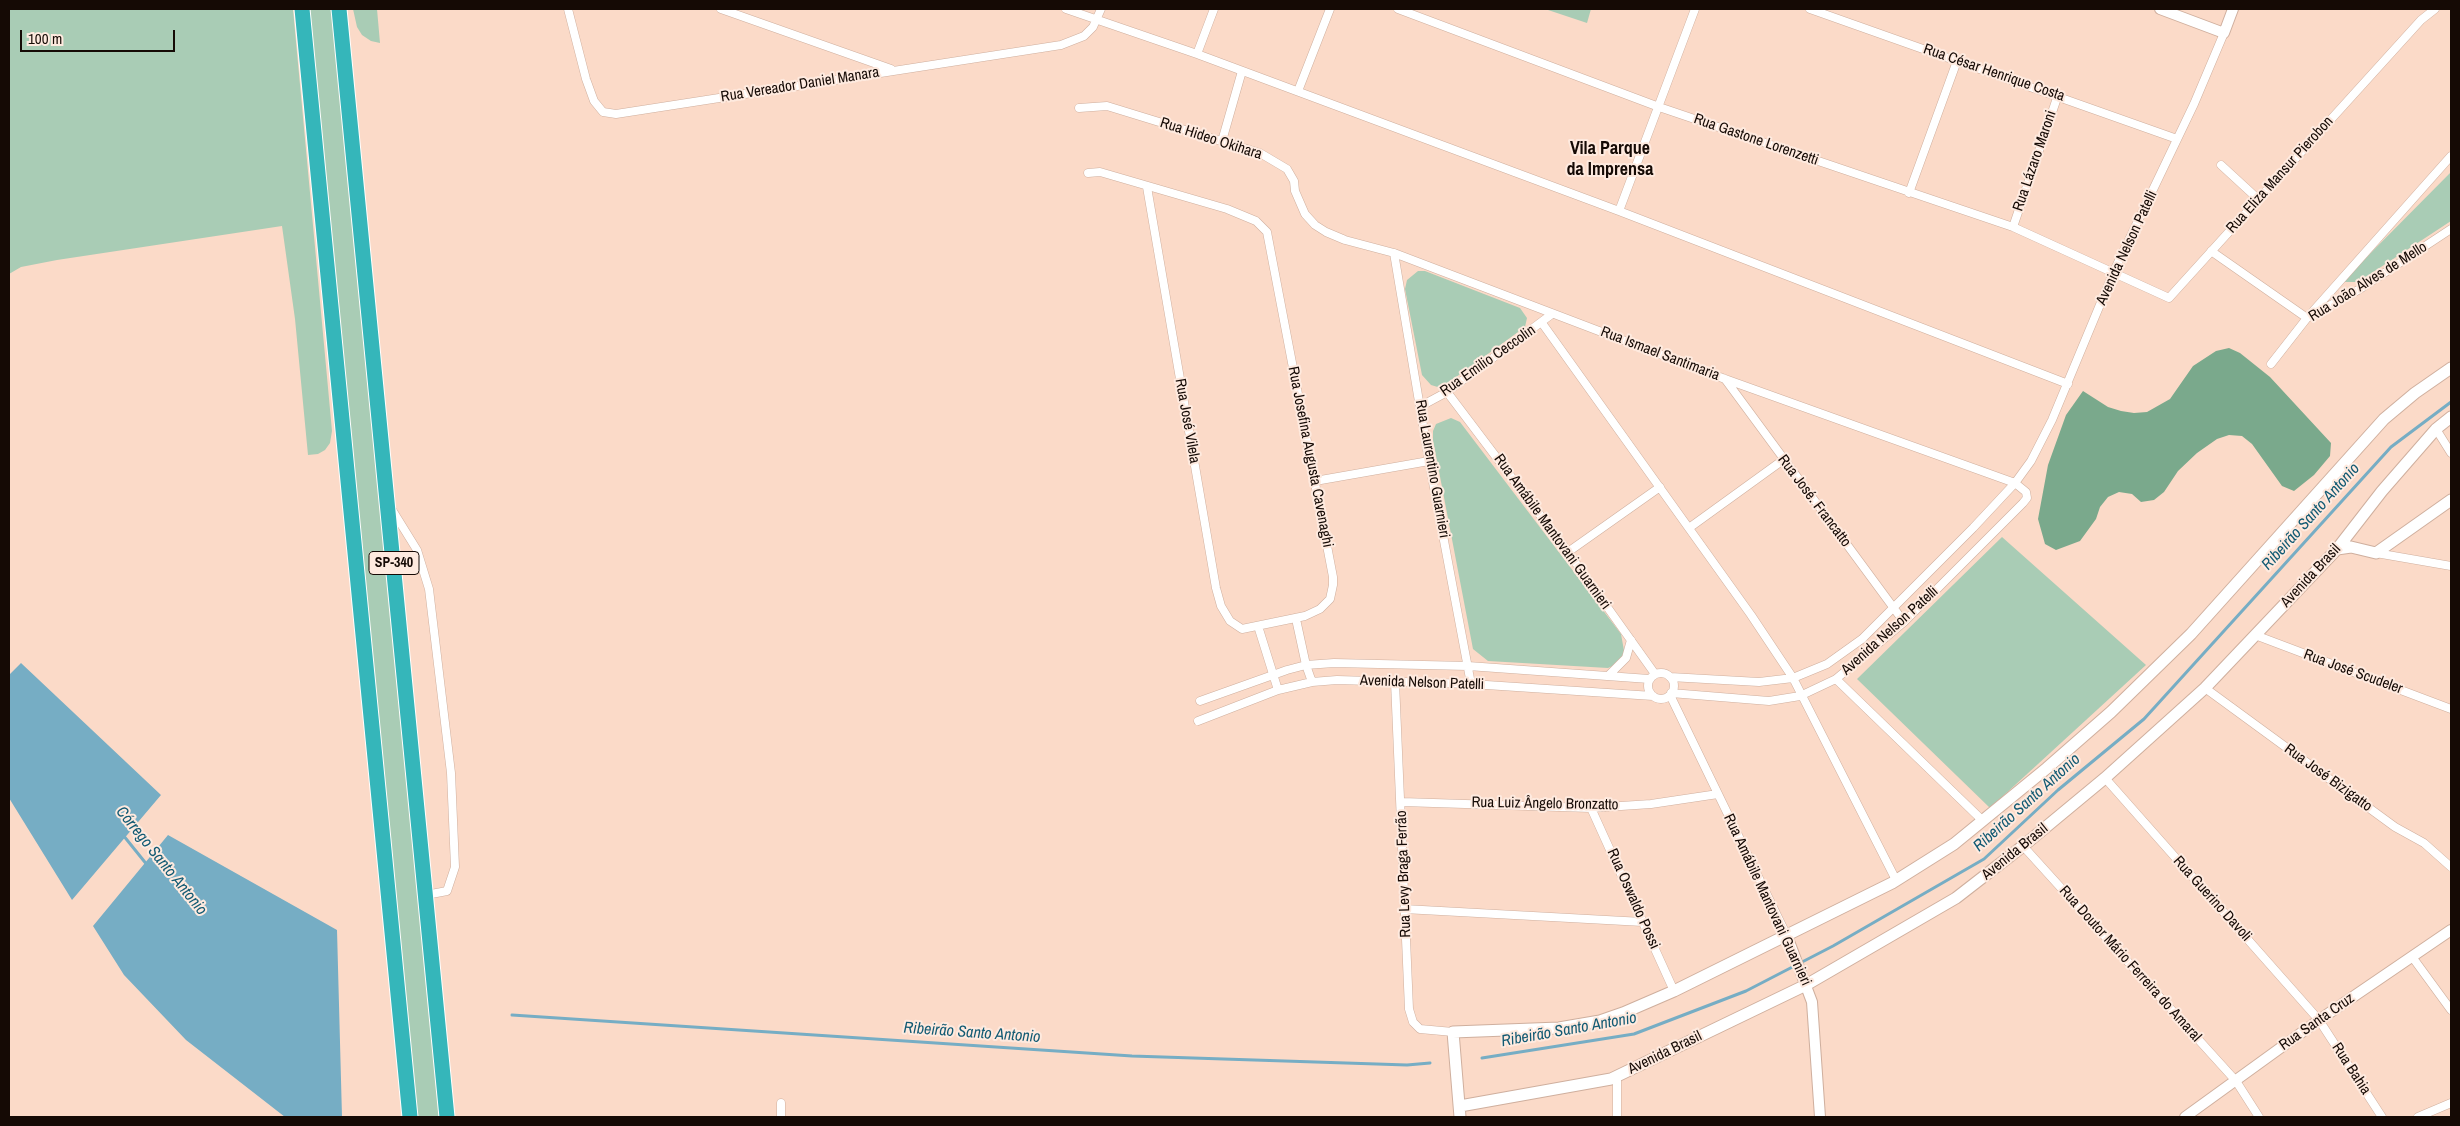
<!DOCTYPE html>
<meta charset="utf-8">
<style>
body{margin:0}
#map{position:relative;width:2460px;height:1126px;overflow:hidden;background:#fbdac8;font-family:"Archivo Narrow",sans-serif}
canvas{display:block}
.frame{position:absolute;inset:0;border:10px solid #150a05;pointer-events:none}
.scale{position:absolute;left:20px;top:30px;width:155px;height:22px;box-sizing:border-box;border:2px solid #150a05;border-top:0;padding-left:6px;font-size:15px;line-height:18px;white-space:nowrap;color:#150a05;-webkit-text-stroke:4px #feeadf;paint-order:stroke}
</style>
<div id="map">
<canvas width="2460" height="1126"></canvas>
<div class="frame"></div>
<div class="scale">100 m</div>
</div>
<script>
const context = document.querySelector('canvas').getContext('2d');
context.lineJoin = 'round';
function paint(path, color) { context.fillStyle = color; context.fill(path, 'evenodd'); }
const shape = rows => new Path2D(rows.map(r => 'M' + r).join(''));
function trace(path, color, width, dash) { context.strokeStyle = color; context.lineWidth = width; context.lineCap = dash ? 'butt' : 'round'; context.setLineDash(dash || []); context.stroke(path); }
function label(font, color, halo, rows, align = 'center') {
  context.font = font + ' "Archivo Narrow",sans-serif'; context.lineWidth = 4; context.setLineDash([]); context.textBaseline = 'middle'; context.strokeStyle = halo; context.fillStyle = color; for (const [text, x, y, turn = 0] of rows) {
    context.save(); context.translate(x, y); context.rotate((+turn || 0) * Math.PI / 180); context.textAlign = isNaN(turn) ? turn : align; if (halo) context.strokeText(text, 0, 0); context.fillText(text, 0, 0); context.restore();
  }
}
paint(shape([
 [9,9,293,9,332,431,330,443,325,450,318,454,308,455,295,319,282,226,57,260,21,267,9,274],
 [308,9,333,9,441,1117,416,1117],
 [353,9,377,9,380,43,371,41,362,35,357,27],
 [1545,9,1591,9,1587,23],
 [2451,172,2451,221,2358,282,2342,282],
 [1418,271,1425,271,1520,308,1527,318,1525,327,1441,388,1431,385,1422,375,1405,289,1407,280],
 [1451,418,1460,422,1621,634,1625,656,1619,663,1608,668,1488,661,1473,649,1433,440,1433,431,1436,424],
 [2002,537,2146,665,1990,808,1857,679]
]), '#a9ccb5');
paint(shape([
 [2229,348,2240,353,2270,377,2331,443,2330,456,2314,475,2294,491,2282,486,2252,444,2242,436,2229,435,2217,439,2197,453,2178,471,2164,492,2154,500,2141,502,2132,494,2119,492,2108,497,2100,507,2096,519,2080,541,2056,550,2045,544,2038,519,2048,465,2066,415,2083,391,2108,407,2121,411,2134,413,2147,412,2170,399,2193,366,2216,351]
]), '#7aa98c');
paint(shape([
 [21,663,161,795,72,900,9,798,9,675],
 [168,835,337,930,342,1117,285,1117,186,1040,124,975,93,926]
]), '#76adc4');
trace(shape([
 [123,835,148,866],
 [512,1015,1132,1056,1407,1065,1430,1063],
 [1482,1058,1634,1034,1746,991,1833,946,1984,859,2058,790,2144,719,2391,447,2451,402]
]), '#76adc4', 3);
const minor = shape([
 [568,9,586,79,594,101,603,112,616,114,1061,45,1084,36,1093,27,1101,9],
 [721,9,891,69],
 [1066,9,1197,54,1619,211,2068,384],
 [1398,9,1659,107,2013,227,2169,298,2421,20,2435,9],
 [1810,9,2177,139],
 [1197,54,1214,9],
 [1298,91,1330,9],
 [1079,108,1107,106,1260,153,1287,169,1294,181,1295,191,1305,214,1315,225,1326,232,1345,240,1394,253,1725,379,2015,483,2026,492,2027,498,2023,503,1904,622,1836,679,1800,696,1769,701,1671,693],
 [1222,141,1242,71],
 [2221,165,2258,199],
 [1088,173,1100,172,1227,209,1256,221,1267,232,1333,577,1333,585,1330,599,1320,609,1305,616,1242,629,1230,621,1221,606,1216,588,1147,187],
 [1909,193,1957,61],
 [1619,211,1695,9],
 [2013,227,2058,95],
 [2211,251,2307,318,2451,156],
 [1394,253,1429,461,1471,684],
 [1542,323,1751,615,1793,678,1896,880],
 [2271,364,2307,318,2360,289,2451,229],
 [1725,379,1904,622],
 [1447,392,1568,552,1655,674],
 [1421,406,1447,392,1552,314],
 [2436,429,2451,453],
 [1315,481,1429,461],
 [391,508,417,550,429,589,451,773,455,867,447,891,426,895],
 [1689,528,1783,460],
 [1568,552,1660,487],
 [2376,553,2451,566],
 [1296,619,1306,665,1312,682],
 [1258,626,1278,690],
 [2255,635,2451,709],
 '1648 686a13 13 0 1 1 26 0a13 13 0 1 1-26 0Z',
 [1609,675,1626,658,1631,640],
 [1670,677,1759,682,1793,678,1827,664,1862,639,1973,528,2015,483,2031,461,2052,420,2114,271,2194,104,2224,33],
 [1836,679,1983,821],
 [1395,682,1409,1009,1413,1022,1420,1029,1453,1032],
 [2205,688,2395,827,2424,843,2451,867],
 [1670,695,1787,936],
 [1200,701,1287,670,1306,665,1334,663,1468,666,1649,679],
 [1198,721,1278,690,1312,682,1337,680,1471,684,1653,696],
 [2105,778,2319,1020,2382,1117],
 [1402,802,1591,808,1651,804,1718,794],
 [1591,808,1674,991],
 [2023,846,2236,1081,2259,1117],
 [1404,909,1643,922],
 [2413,958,2451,1010],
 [781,1103,781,1117],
 [1617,1117,1617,1076],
 [2418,1117,2451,1103]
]);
const tertiary = shape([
 [2160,9,2224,33,2233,9],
 [1787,936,1812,1002,1820,1117],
 [2185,1117,2319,1020,2451,930]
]);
const secondary = shape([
 [2337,549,2351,547,2376,553,2451,500],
 [1460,1106,1611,1079,1806,985,1956,898,2023,846,2105,778,2205,688,2337,549,2382,491,2436,429,2451,417],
 [1460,1117,1453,1032,1559,1028,1600,1021,1623,1013,1674,991,1892,883,1954,844,2047,768,2111,712,2191,634,2384,419,2415,393,2451,368]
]);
const motorway = shape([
 [302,9,410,1117],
 [339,9,447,1117]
]);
trace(minor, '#cfaf9e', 9);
trace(tertiary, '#cfaf9e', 12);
trace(secondary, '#cfaf9e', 13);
trace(motorway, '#fff', 17);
trace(minor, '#fff', 8);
trace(tertiary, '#fff', 10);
trace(secondary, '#fff', 11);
trace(motorway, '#35b6ba', 15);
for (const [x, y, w] of [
 [394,563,50]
]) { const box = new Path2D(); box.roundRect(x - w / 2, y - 11.5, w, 23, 4); context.fillStyle = '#feeadf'; context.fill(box); trace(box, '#150a05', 1); }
label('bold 14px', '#150a05', null, [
 ["SP-340",394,563]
]);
label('15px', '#150a05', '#feeadf', [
 ["Rua César Henrique Costa",1994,73,19],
 ["Rua Vereador Daniel Manara",800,85,-9],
 ["Rua Hideo Okihara",1211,139,18],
 ["Rua Gastone Lorenzetti",1756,140,19],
 ["Rua Lázaro Maroni",2035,161,-71],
 ["Rua Eliza Mansur Pierobon",2280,175,-48],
 ["Avenida Nelson Patelli",2127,248,-65],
 ["Rua João Alves de Mello",2368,282,-32],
 ["Rua Ismael Santimaria",1660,354,21],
 ["Rua Emilio Ceccolin",1488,361,-35],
 ["Rua José Vilela",1187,421,80],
 ["Rua Josefina Augusta Cavenaghi",1310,457,79],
 ["Rua Laurentino Guarnieri",1432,469,80],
 ["Rua José. Francatto",1814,501,53],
 ["Rua Amábile Mantovani Guarnieri",1552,532,54],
 ["Avenida Brasil",2311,576,-47],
 ["Avenida Nelson Patelli",1890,631,-42],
 ["Rua José Scudeler",2353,672,20],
 ["Avenida Nelson Patelli",1422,683,2],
 ["Rua José Bizigatto",2328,778,36],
 ["Rua Luiz Ângelo Bronzatto",1545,804,1],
 ["Avenida Brasil",2015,852,-39],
 ["Rua Levy Braga Ferrão",1404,874,-92],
 ["Rua Oswaldo Possi",1633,899,66],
 ["Rua Guerino Davoli",2212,899,48],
 ["Rua Amábile Mantovani Guarnieri",1767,900,65],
 ["Rua Doutor Mário Ferreira do Amaral",2130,964,48],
 ["Rua Santa Cruz",2317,1022,-35],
 ["Avenida Brasil",1665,1053,-26],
 ["Rua Bahia",2351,1069,57]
]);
label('italic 16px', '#125a73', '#feeadf', [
 ["Ribeirão Santo Antonio",2311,517,-48],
 ["Ribeirão Santo Antonio",2027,803,-42],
 ["Córrego Santo Antonio",161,861,51],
 ["Ribeirão Santo Antonio",1569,1030,-10],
 ["Ribeirão Santo Antonio",972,1033,4]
]);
label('bold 18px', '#150a05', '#feeadf', [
 ["Vila Parque",1610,149],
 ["da Imprensa",1610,170]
]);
</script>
